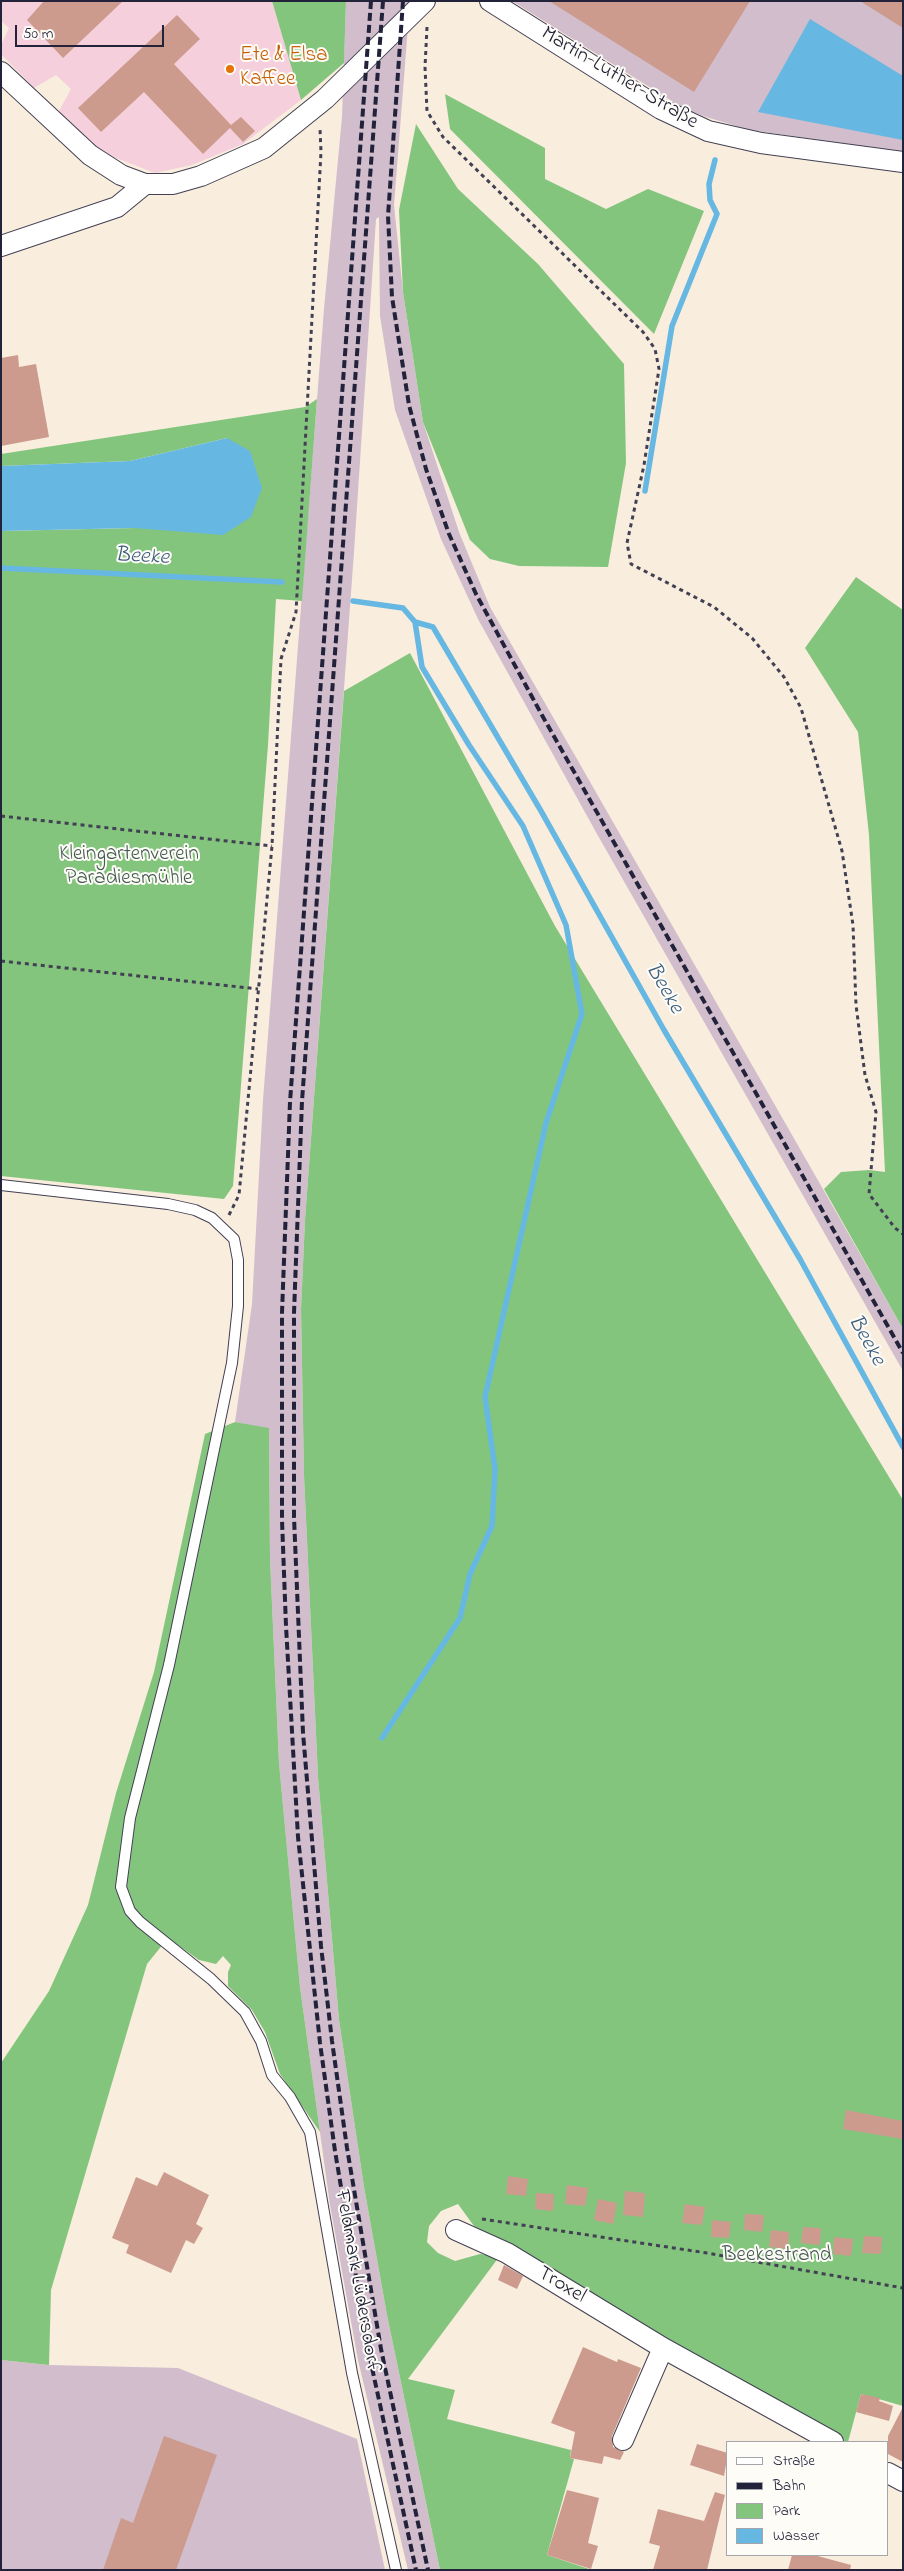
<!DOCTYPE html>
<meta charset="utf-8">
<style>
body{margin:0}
#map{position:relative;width:904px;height:2571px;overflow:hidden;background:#f9edde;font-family:"Indie Flower",sans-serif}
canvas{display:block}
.frame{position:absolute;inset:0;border:2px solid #22223b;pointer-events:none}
.legend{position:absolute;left:726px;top:2441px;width:162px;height:115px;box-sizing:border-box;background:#fdfcf7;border:1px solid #a5a5ac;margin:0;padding:6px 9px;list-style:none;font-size:15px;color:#22223b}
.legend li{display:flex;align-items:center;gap:10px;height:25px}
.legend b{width:25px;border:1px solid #a5a5ac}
.scale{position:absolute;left:15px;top:25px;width:149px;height:22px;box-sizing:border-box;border:2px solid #22223b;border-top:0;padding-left:6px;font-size:15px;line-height:18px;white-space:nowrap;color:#22223b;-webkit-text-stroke:4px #fdfcf7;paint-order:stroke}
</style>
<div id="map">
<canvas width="904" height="2571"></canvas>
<div class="frame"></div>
<ul class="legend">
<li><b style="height:6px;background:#fff"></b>Straße</li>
<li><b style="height:6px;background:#22223b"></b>Bahn</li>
<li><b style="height:14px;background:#84c57e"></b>Park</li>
<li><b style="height:14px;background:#66b8e2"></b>Wasser</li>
</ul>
<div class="scale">50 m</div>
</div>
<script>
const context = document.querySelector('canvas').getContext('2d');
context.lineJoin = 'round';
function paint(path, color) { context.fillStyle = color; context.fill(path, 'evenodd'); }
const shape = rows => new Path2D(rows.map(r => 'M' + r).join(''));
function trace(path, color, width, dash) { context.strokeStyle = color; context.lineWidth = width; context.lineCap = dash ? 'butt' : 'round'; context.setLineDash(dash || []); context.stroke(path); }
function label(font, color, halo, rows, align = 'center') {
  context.font = font + ' "Indie Flower",sans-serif'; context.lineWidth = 4; context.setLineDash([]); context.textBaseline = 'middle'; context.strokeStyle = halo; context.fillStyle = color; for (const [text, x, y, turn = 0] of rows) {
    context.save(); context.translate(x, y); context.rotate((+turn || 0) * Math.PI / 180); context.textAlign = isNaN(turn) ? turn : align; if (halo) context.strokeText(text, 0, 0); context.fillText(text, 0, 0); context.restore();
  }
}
paint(shape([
 [1,1,272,1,301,100,243,144,192,165,155,173,111,156,91,143,58,113,71,89,56,75,34,88,1,54,1,45,9,28,1,21]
]), '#f5cfdb');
paint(shape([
 [346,1,410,1,394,205,403,292,423,422,459,532,490,607,903,1329,903,1371,597,834,478,619,441,539,395,410,380,316,379,217,376,219,354,552,305,1220,301,1309,304,1476,318,1777,339,2020,364,2187,387,2315,440,2570,408,2570,358,2360,330,2205,300,1987,279,1763,270,1558,269,1429,235,1422,252,1304,263,1100,324,309,342,117],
 [512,1,903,1,903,152,750,130,706,117,683,108],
 [1,2360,49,2365,178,2368,357,2439,385,2570,1,2570]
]), '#d1bdcc');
paint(shape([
 [272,1,346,1,344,63,301,100],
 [445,94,545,148,545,179,606,209,648,189,704,211,654,334,450,129],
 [416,124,458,189,538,264,624,364,626,463,608,567,519,566,490,559,470,540,423,422,403,292,399,210],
 [317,399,302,601,276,599,268,745,233,1186,224,1199,1,1176,1,531,134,528,227,438,130,461,1,466,1,454,305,407],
 [856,577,903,610,903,1329,824,1189,841,1172,869,1170,885,1172,869,835,858,732,805,648],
 [410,653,555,926,903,1500,903,2406,861,2394,848,2442,846,2442,474,2226,458,2204,441,2211,429,2226,427,2242,438,2253,455,2261,480,2254,499,2257,408,2379,455,2390,447,2419,571,2450,570,2458,574,2459,547,2555,592,2570,440,2570,387,2315,364,2187,339,2020,318,1777,304,1476,301,1309,305,1220,344,691],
 [235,1422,269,1428,270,1558,279,1763,300,1987,320,2132,280,2074,265,2032,252,2010,228,1986,228,1972,231,1965,223,1956,216,1964,199,1960,168,1938,147,1964,51,2290,49,2365,1,2360,1,2063,49,1991,88,1905,116,1793,154,1672,205,1434]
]), '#84c57e');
paint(shape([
 [810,19,903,76,903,140,758,112],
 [227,438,250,451,262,488,251,517,223,535,134,528,1,531,1,466,130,461]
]), '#66b8e2');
trace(shape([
 [645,491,672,326,717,214,710,200,709,184,715,160],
 [1,568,282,582],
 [353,601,403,608,415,622,433,627,541,811,664,1030,800,1259,903,1447],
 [382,1738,460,1618,470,1574,492,1526,495,1469,485,1397,546,1123,582,1014,566,925,523,826,469,745,422,667,415,622]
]), '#66b8e2', 5.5);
paint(shape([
 [44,1,123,1,63,58,27,20],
 [549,1,750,1,694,92],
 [860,1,903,1,903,28],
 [177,15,200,39,174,64,231,125,241,117,255,131,243,142,230,128,203,154,144,92,101,132,78,108],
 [18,355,19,367,36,364,49,437,1,446,1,358],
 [846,2110,903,2121,903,2139,843,2129],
 [164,2172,209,2195,196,2224,203,2228,194,2244,186,2240,171,2273,126,2253,129,2245,112,2238,136,2177,157,2186],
 [508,2176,528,2179,526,2196,506,2194],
 [567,2185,588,2188,585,2206,565,2204],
 [625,2191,645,2193,643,2217,623,2215],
 [536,2193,554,2194,553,2211,535,2209],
 [598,2199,617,2203,613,2224,594,2220],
 [685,2204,705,2207,702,2225,682,2223],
 [745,2214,764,2215,762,2232,744,2230],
 [712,2220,731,2222,729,2238,711,2237],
 [803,2227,821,2228,820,2245,801,2243],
 [771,2230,789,2232,788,2249,769,2247],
 [864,2236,882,2237,881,2254,862,2253],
 [834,2237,853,2239,851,2256,833,2254],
 [504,2265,523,2276,517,2289,498,2280],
 [583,2347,617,2362,618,2359,641,2368,612,2436,613,2447,624,2452,620,2460,604,2456,602,2464,570,2458,575,2432,551,2423],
 [861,2394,880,2398,879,2401,893,2406,889,2421,856,2412],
 [903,2407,903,2462,888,2454,888,2436],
 [164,2436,217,2455,176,2570,103,2570,121,2518,133,2523],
 [697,2444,728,2453,724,2476,690,2465],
 [567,2490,599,2498,588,2543,598,2546,591,2569,547,2555],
 [715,2492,725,2495,707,2570,653,2570,660,2546,649,2543,658,2509,704,2521],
 [792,2555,814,2555,851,2565,850,2570,788,2570]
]), '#cc9b8d');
const lane = shape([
 [1,1185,168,1204,195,1210,212,1218,234,1239,238,1260,238,1306,232,1363,169,1665,130,1818,121,1887,130,1911,140,1922,211,1979,245,2012,261,2041,272,2075,290,2097,310,2132,352,2373,396,2570]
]);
const street = shape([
 [490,1,661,109,708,131,761,143,903,162],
 [1,72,90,155,121,175,145,184],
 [1,246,117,207,145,184,173,184,201,176,264,148,325,99,425,1],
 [456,2230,507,2253,663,2348,833,2442],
 [623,2440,663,2348],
 [888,2473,903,2481]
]);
trace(lane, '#424053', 12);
trace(street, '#424053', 22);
trace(shape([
 [427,27,425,67,427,111,443,137,643,332,655,349,659,369,644,465,627,543,631,564,714,607,752,638,784,677,801,708,842,851,853,925,856,1005,865,1075,876,1112,869,1194,895,1228,903,1234],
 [1,816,272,846],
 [1,961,258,989],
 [229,1215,239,1195,272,846,281,659,296,612,321,152,320,129],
 [482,2219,707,2253,903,2288]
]), '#424053', 3, [4, 4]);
trace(lane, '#fff', 10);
trace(street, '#fff', 20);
trace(shape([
 [371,1,290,1102,282,1313,282,1520,286,1626,298,1837,320,2043,335,2151,369,2354,416,2570],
 [383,1,302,1101,294,1313,294,1517,303,1733,321,1946,332,2041,347,2148,381,2349,428,2570],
 [403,1,388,216,392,297,409,405,426,469,449,534,476,594,543,717,903,1353]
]), '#22223b', 4, [8, 4]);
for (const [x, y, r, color] of [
 [230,69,5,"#e8710a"]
]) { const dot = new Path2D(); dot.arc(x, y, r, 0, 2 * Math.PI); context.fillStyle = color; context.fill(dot); trace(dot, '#fdfcf7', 2); }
label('21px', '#c56008', '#fdfcf7', [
 ["Ete & Elsa",240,57],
 ["Kaffee",240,81]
], 'left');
label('21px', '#22223b', '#fdfcf7', [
 ["Martin-Luther-Straße",619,79,31],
 ["Feldmark Lüdersdorf",356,2281,80],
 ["Troxel",561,2286,31]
]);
label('21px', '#445b52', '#fdfcf7', [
 ["Kleingartenverein",129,856],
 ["Paradiesmühle",129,880],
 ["Beekestrand",777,2257]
]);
label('italic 22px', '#3d5e7e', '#fdfcf7', [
 ["Beeke",142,558,3],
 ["Beeke",663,989,60],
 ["Beeke",865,1341,61]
]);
</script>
